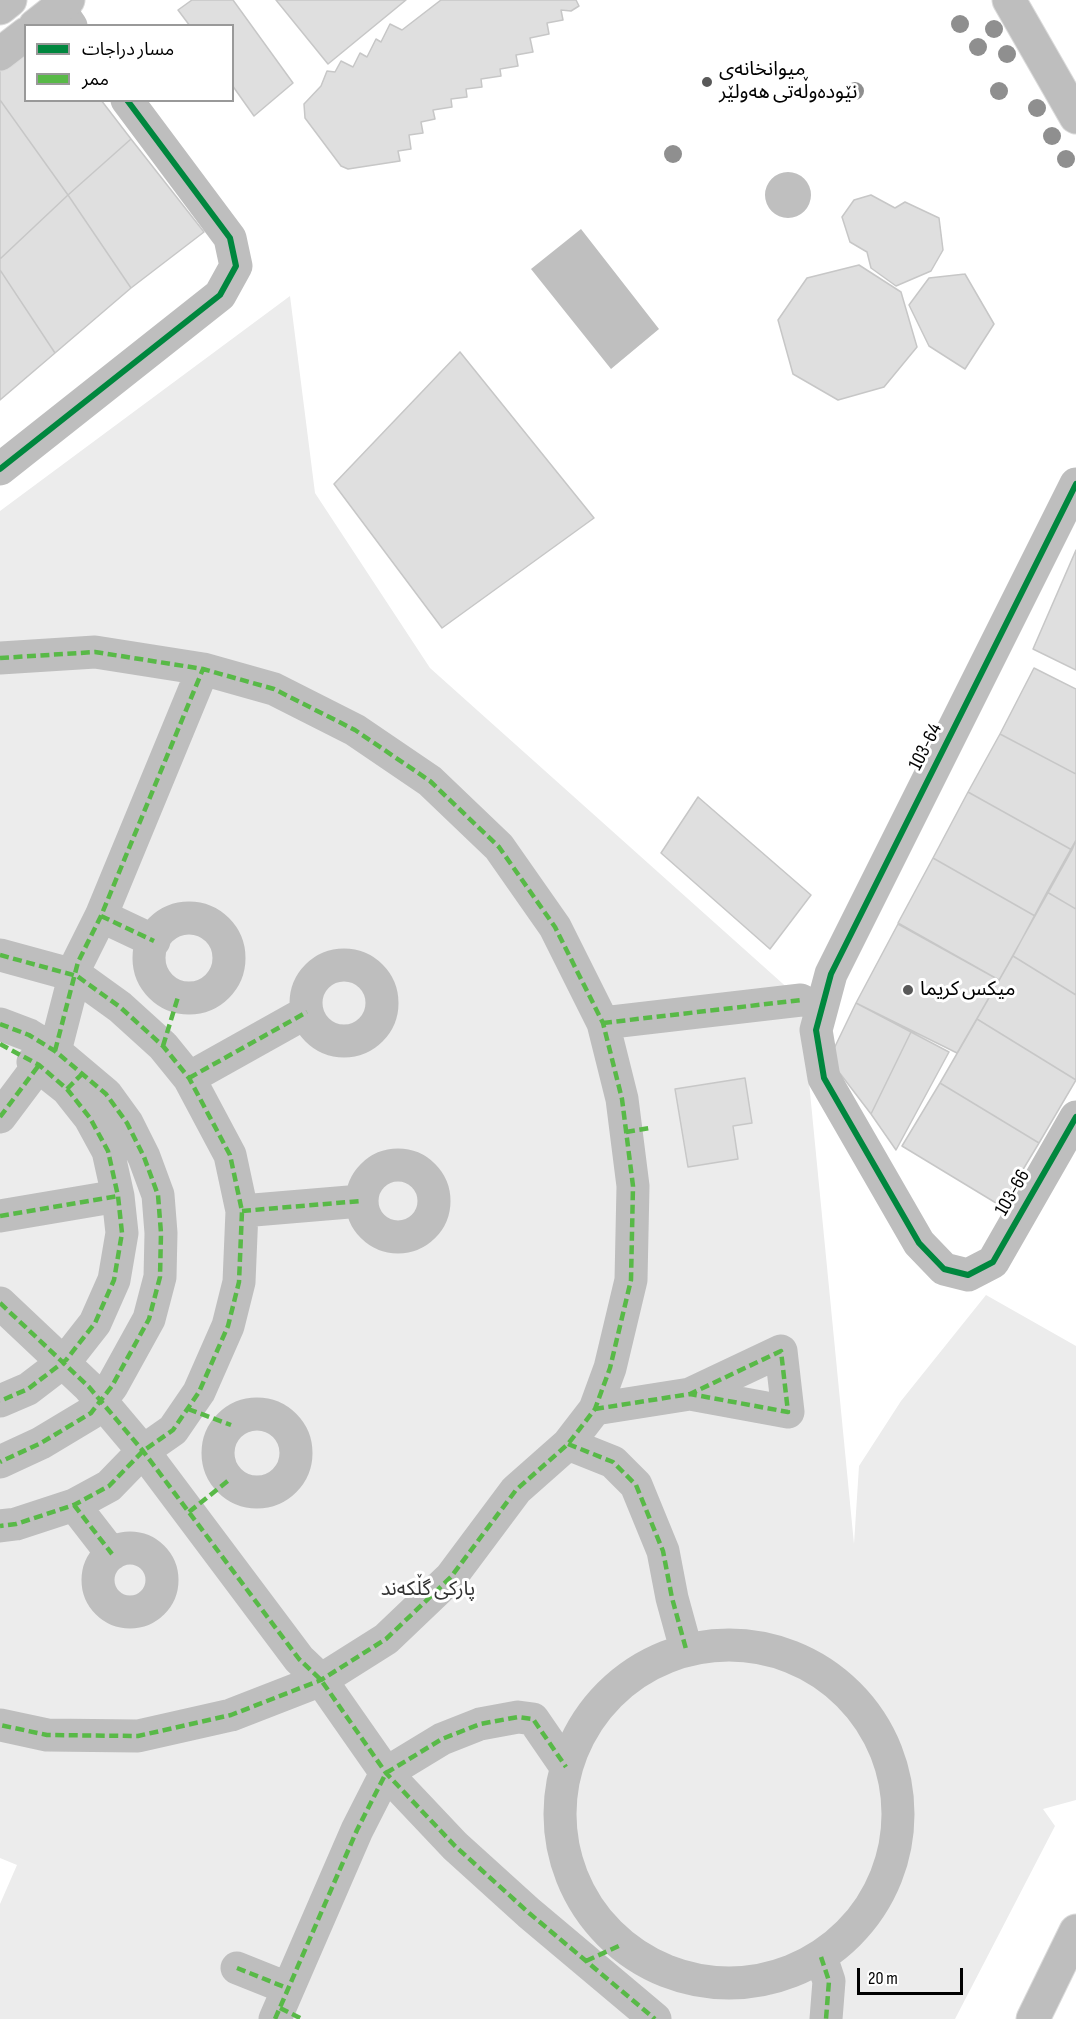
<!DOCTYPE html>
<meta charset="utf-8">
<style>
body{margin:0}
#map{position:relative;width:1076px;height:2019px;overflow:hidden;background:#fff;font-family:"Sofia Sans Condensed","Noto Sans Arabic",sans-serif}
canvas{display:block}
.legend{position:absolute;left:24px;top:24px;width:210px;height:78px;box-sizing:border-box;background:#fff;border:2px solid #999;margin:0;padding:8px 10px;list-style:none;font-size:18px;color:#000}
.legend li{display:flex;align-items:center;gap:12px;height:30px}
.legend b{width:30px;border:2px solid #999}
.scale{position:absolute;left:857px;top:1968px;width:106px;height:27px;box-sizing:border-box;border:3px solid #000;border-top:0;padding-left:8px;font-size:18px;line-height:21px;white-space:nowrap;color:#000;-webkit-text-stroke:4px #fff;paint-order:stroke}
</style>
<div id="map">
<canvas width="1076" height="2019"></canvas>
<ul class="legend">
<li><b style="height:8px;background:#00873e"></b>مسار دراجات</li>
<li><b style="height:8px;background:#58b947"></b>ممر</li>
</ul>
<div class="scale">20 m</div>
</div>
<script>
const context = document.querySelector('canvas').getContext('2d');
context.lineJoin = 'round';
function paint(path, color) { context.fillStyle = color; context.fill(path, 'evenodd'); }
const shape = rows => new Path2D(rows.map(r => 'M' + r).join(''));
function trace(path, color, width, dash) { context.strokeStyle = color; context.lineWidth = width; context.lineCap = dash ? 'butt' : 'round'; context.setLineDash(dash || []); context.stroke(path); }
function label(font, color, halo, rows, align = 'center') {
  context.font = font + ' "Sofia Sans Condensed","Noto Sans Arabic",sans-serif'; context.lineWidth = 6; context.setLineDash([]); context.textBaseline = 'middle'; context.strokeStyle = halo; context.fillStyle = color; for (const [text, x, y, turn = 0] of rows) {
    context.save(); context.translate(x, y); context.rotate((+turn || 0) * Math.PI / 180); context.textAlign = isNaN(turn) ? turn : align; if (halo) context.strokeText(text, 0, 0); context.fillText(text, 0, 0); context.restore();
  }
}
paint(shape([
 [290,296,315,493,430,668,801,1000,854,1544,859,1466,901,1401,986,1295,1076,1346,1076,1800,1043,1809,1055,1826,955,2019,0,2019,0,1904,17,1865,0,1858,0,511]
]), '#ececec');
paint(shape([
 '765 195a23 23 0 1 1 46 0a23 23 0 1 1-46 0Z',
 [581,229,659,329,611,369,531,269]
]), '#bfbfbf');
const building = shape([
 [192,0,233,0,293,83,254,116,232,85,232,26,190,26,178,10,192,0],
 [276,0,406,0,328,64,276,0],
 [441,0,576,0,579,6,571,11,561,10,563,20,547,23,549,34,530,38,533,52,516,55,518,66,500,69,501,76,481,79,482,87,466,89,467,97,451,99,452,107,433,110,435,119,421,122,423,133,409,135,411,149,398,151,400,161,348,169,341,166,305,118,304,104,321,86,327,71,335,72,341,61,353,67,360,53,367,57,376,39,381,42,390,24,402,30,441,0],
 [26,49,26,100,101,100,131,139,68,195,0,100,0,70,26,49],
 [0,100,68,195,0,259,0,100],
 [131,139,204,232,131,288,68,195,131,139],
 [68,195,131,288,55,353,0,270,0,259,68,195],
 [871,195,895,208,905,202,939,218,943,250,931,271,896,286,871,268,867,252,850,242,842,217,854,200,871,195],
 [859,265,901,292,917,347,884,387,838,400,793,374,778,320,807,278,859,265],
 [0,270,55,353,0,400,0,270],
 [965,274,994,324,965,369,929,346,909,305,929,278,965,274],
 [460,352,594,518,442,628,334,484,460,352],
 [1076,550,1076,670,1033,649,1076,550],
 [1034,668,1076,689,1076,774,1000,734,1034,668],
 [1000,734,1076,774,1076,840,1072,850,968,792,1000,734],
 [968,792,1072,850,1035,916,933,858,968,792],
 [698,797,811,895,770,949,661,853,698,797],
 [1076,840,1076,909,1047,892,1076,840],
 [933,858,1035,916,999,980,898,923,933,858],
 [1047,892,1076,909,1076,995,1013,956,1047,892],
 [898,924,999,980,957,1053,856,1003,898,924],
 [1013,956,1076,995,1076,1080,977,1019,1013,956],
 [856,1003,911,1032,871,1114,829,1059,856,1003],
 [977,1019,1076,1080,1039,1143,940,1083,977,1019],
 [911,1032,949,1052,896,1150,871,1114,911,1032],
 [745,1078,752,1123,733,1126,738,1159,688,1167,675,1089,745,1078],
 [940,1083,1039,1143,1001,1206,902,1146,940,1083]
]);
paint(building, '#dfdfdf');
trace(building, '#c7c7c7', 1.5);
const major = shape([
 [1009,0,1076,117],
 [0,8,10,0],
 [35,26,68,0],
 [0,54,26,34],
 [1033,2019,1076,1931]
]);
trace(major, '#dbdbdb', 35);
trace(shape([
 [58,7,71,26],
 [0,469,220,295,236,266,230,238,127,100],
 [1076,484,831,974,816,1030,824,1078,919,1243,944,1269,968,1275,993,1262,1076,1117],
 [0,658,95,652,203,669,274,689,355,730,430,781,499,847,555,927,603,1023,622,1099,633,1186,631,1280,610,1368,595,1409,568,1444,516,1490,451,1577,386,1639,321,1680,231,1715,138,1736,47,1735,0,1725],
 [101,916,154,941],
 '149 958a40 40 0 1 1 80 0a40 40 0 1 1-80 0Z',
 [0,955,77,976,120,1007,163,1046,189,1078,230,1155,242,1211,239,1282,228,1326,199,1392,173,1430,143,1451,109,1486,74,1505,16,1524,0,1526],
 '306 1003a38 38 0 1 1 76 0a38 38 0 1 1-76 0Z',
 [603,1023,801,1000],
 [0,1024,29,1035,55,1051,106,1094,127,1123,144,1157,158,1195,161,1233,160,1277,149,1319,112,1386,91,1413,41,1443,0,1462],
 [55,1051,78,962,101,916,203,669],
 [189,1078,307,1012],
 [0,1117,39,1065],
 '362 1201a36 36 0 1 1 72 0a36 36 0 1 1-72 0Z',
 [242,1211,361,1201],
 [0,1216,118,1196],
 [0,1303,89,1387,143,1451,299,1659,321,1680,386,1773,455,1846,529,1913,655,2019],
 [0,1401,28,1389,66,1360,95,1323,114,1280,122,1233,118,1196,108,1151,90,1118,67,1089,33,1062],
 [595,1409,690,1394,781,1351,788,1412,690,1394],
 '218 1453a39 39 0 1 1 78 0a39 39 0 1 1-78 0Z',
 [568,1444,613,1462,636,1485,663,1551,672,1598,686,1649],
 [74,1505,112,1554],
 '98 1580a32 32 0 1 1 64 0a32 32 0 1 1-64 0Z',
 '560 1814a169 169 0 1 1 338 0a169 169 0 1 1-338 0Z',
 [821,1957,829,1981,826,2019],
 [237,1968,287,1988],
 [275,2019,357,1830,386,1773,442,1739,480,1724,518,1717,533,1719,566,1767]
]), '#bebebe', 33);
trace(major, '#bebebe', 33);
trace(shape([
 [0,658,95,652,203,669,274,689,355,730,430,781,499,847,555,927,603,1023,622,1099,633,1186,631,1280,610,1368,595,1409,568,1444,516,1490,451,1577,386,1639,321,1680,231,1715,138,1736,47,1735,0,1725],
 [101,916,154,941],
 [0,955,77,976,120,1007,163,1046,189,1078,230,1155,242,1211,239,1282,228,1326,199,1392,173,1430,143,1451,109,1486,74,1505,16,1524,0,1526],
 [603,1023,801,1000],
 [0,1024,29,1035,55,1051,106,1094,127,1123,144,1157,158,1195,161,1233,160,1277,149,1319,112,1386,91,1413,41,1443,0,1462],
 [0,1044,39,1065,67,1089,90,1118,108,1151,118,1196,122,1233,114,1280,95,1323,66,1360,28,1389,0,1401],
 [163,1046,178,997],
 [55,1051,78,962,101,916,203,669],
 [189,1078,307,1012],
 [67,1089,83,1073],
 [0,1117,39,1065],
 [626,1132,650,1128],
 [242,1211,361,1201],
 [0,1216,118,1196],
 [0,1303,89,1387,143,1451,299,1659,321,1680,386,1773,455,1846,529,1913,655,2019],
 [188,1409,231,1425],
 [595,1409,690,1394,781,1351,788,1412,690,1394],
 [568,1444,613,1462,636,1485,663,1551,672,1598,686,1649],
 [74,1505,112,1554],
 [189,1512,229,1480],
 [821,1957,829,1981,826,2019],
 [586,1961,621,1945],
 [237,1968,287,1988],
 [280,2008,302,2019],
 [275,2019,357,1830,386,1773,442,1739,480,1724,518,1717,533,1719,566,1767]
]), '#58b947', 4.5, [9, 4.5]);
trace(shape([
 [0,469,220,295,236,266,230,238,127,100],
 [1076,484,831,974,816,1030,824,1078,919,1243,944,1269,968,1275,993,1262,1076,1117]
]), '#00873e', 6);
context.fillStyle = '#8f8f8f';
for (const [x, y] of [
 [960,24],
 [994,29],
 [978,47],
 [1007,54],
 [855,91],
 [999,91],
 [1037,108],
 [1052,136],
 [673,154],
 [1066,159]
]) { context.beginPath(); context.arc(x, y, 9, 0, 2 * Math.PI); context.fill(); }
for (const [x, y, r, color] of [
 [707,82,6,"#595959"],
 [908,990,6,"#595959"]
]) { const dot = new Path2D(); dot.arc(x, y, r, 0, 2 * Math.PI); context.fillStyle = color; context.fill(dot); trace(dot, '#fff', 2); }
label('20px', '#000', '#fff', [
 ["میوانخانەی",719,70],
 ["نێودەوڵەتی هەولێر",719,93],
 ["ميكس كريما",920,990]
], 'left');
label('20px', '#000', '#fff', [
 ["103-64",926,747,-63],
 ["103-66",1013,1193,-60]
]);
label('20px', '#333', '#fff', [
 ["پارکی گڵکەند",428,1590]
]);
</script>
